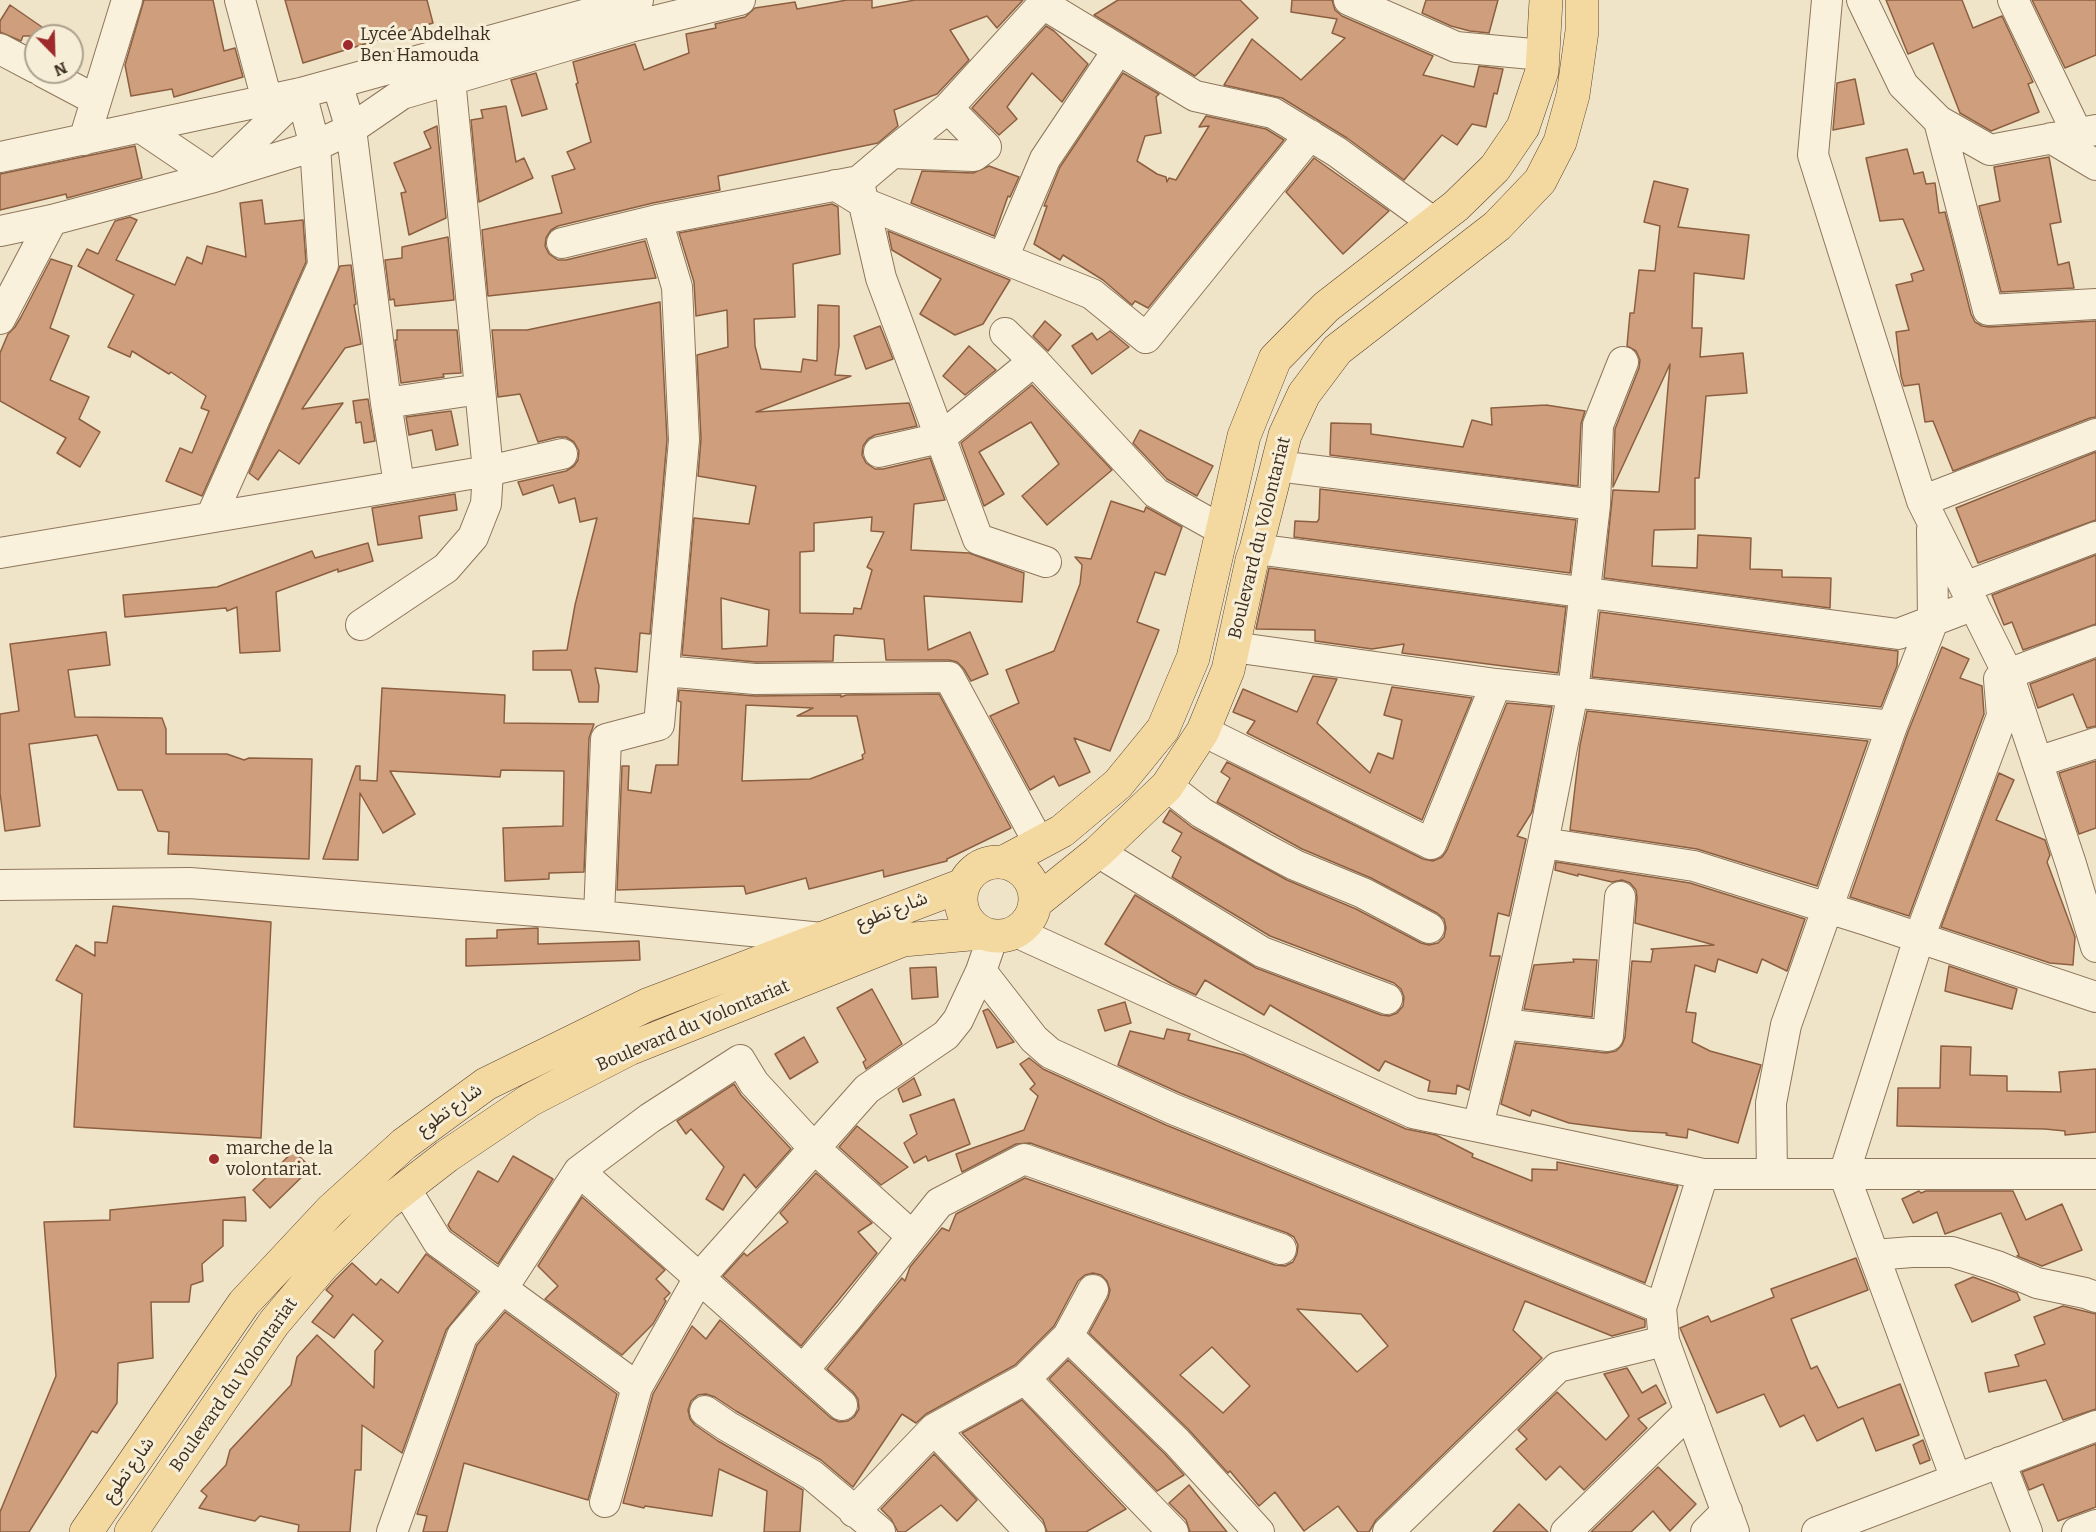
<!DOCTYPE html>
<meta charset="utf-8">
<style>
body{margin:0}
#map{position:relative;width:2096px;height:1532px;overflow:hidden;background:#f0e4c8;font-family:Bitter,serif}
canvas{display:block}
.north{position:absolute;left:24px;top:24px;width:60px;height:60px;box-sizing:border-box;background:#f7eed8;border:2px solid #ada18e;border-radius:50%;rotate:157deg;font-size:16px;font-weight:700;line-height:24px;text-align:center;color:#3d2e20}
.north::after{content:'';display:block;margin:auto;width:21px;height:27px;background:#9e2a2b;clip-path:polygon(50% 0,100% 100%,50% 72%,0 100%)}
</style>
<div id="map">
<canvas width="2096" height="1532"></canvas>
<div class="north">N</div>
</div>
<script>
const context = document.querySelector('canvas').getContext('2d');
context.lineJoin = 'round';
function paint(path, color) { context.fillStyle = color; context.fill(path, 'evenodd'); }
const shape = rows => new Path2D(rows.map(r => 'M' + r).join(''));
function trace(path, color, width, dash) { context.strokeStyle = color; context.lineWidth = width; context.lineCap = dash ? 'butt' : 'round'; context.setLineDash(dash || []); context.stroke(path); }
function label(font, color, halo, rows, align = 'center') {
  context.font = font + ' Bitter,"Noto Sans Arabic",serif'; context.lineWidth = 6; context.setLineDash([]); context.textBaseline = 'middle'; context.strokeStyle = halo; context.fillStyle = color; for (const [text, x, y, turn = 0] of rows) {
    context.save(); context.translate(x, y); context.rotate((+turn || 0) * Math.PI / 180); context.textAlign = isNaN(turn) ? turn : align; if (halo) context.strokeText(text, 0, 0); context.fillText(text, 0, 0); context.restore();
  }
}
const building = shape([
 [144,0,213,0,224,51,235,48,243,77,174,97,172,89,131,96,125,65,144,0],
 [285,0,427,0,433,23,303,63,285,0],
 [847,0,872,0,872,8,915,0,1023,0,997,28,987,16,950,30,969,60,937,94,894,110,898,126,878,143,718,176,720,190,653,203,558,226,551,230,546,238,545,246,549,254,558,260,566,260,645,241,656,278,488,296,482,230,562,213,552,176,575,169,567,152,591,142,576,84,578,83,573,62,635,44,644,70,689,53,686,34,716,28,715,24,745,17,755,8,795,2,797,9,847,0],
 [1118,0,1240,0,1258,18,1195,76,1094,15,1118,0],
 [1292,0,1332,0,1335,10,1342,16,1433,56,1423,75,1474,87,1479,66,1503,69,1497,94,1494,93,1486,127,1472,124,1457,145,1442,135,1404,180,1347,138,1282,98,1224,85,1252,39,1301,80,1345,38,1332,33,1337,19,1291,12,1292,0],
 [1426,0,1498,0,1489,33,1470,31,1451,26,1422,13,1426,0],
 [1886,0,1962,0,1973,28,2002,16,2033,82,2028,84,2039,112,1991,131,1960,113,1933,43,1908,54,1886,0],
 [2032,0,2096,0,2096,55,2065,68,2032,0],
 [10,5,55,36,23,36,21,41,0,32,0,21,10,5],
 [1046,26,1054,31,1088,64,1062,102,1032,73,1007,107,1017,119,999,135,972,108,1046,26],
 [536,73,547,109,522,116,511,80,536,73],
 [1123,73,1159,94,1156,97,1161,133,1145,136,1137,161,1157,174,1166,177,1167,182,1169,178,1176,180,1209,126,1199,127,1206,116,1266,129,1284,140,1148,308,1135,301,1132,305,1103,280,1063,255,1060,260,1034,244,1047,206,1044,206,1060,167,1123,73],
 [1855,79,1864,124,1833,130,1837,83,1855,79],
 [506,106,516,162,524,158,533,178,479,202,471,120,483,118,481,110,506,106],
 [437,126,446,218,409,235,401,193,406,192,394,163,431,148,424,132,437,126],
 [135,146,142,178,67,198,66,194,0,210,0,174,135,146],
 [1907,149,1914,174,1923,172,1926,184,1935,183,1939,213,1945,212,1971,314,1975,322,1982,326,1989,327,2096,321,2096,417,2090,418,1953,471,1933,421,1925,422,1919,384,1904,386,1901,376,1896,332,1909,330,1896,285,1913,281,1911,274,1924,270,1903,219,1880,221,1866,158,1907,149],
 [2049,157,2061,222,2050,224,2058,265,2069,262,2074,288,2001,292,1979,206,2000,201,1994,167,2049,157],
 [1314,158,1389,211,1343,254,1286,192,1314,158],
 [989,166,1019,177,1010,197,1008,196,994,236,911,203,922,171,973,173,989,166],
 [1654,181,1688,189,1678,227,1749,235,1744,279,1694,273,1692,328,1702,328,1700,357,1743,353,1747,393,1706,396,1699,478,1695,478,1695,529,1654,530,1652,566,1697,568,1698,535,1751,538,1750,569,1782,570,1782,577,1831,578,1830,608,1604,578,1613,490,1659,492,1670,364,1613,487,1615,429,1639,368,1640,360,1636,351,1627,346,1630,313,1634,313,1639,270,1655,271,1660,226,1644,222,1654,181],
 [262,200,265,224,303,220,306,262,202,496,166,481,180,448,192,453,209,411,201,408,206,396,171,372,169,374,132,351,130,357,108,347,134,295,78,266,87,249,98,254,115,221,130,217,137,220,116,260,175,285,187,257,202,264,207,246,246,257,240,203,262,200],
 [832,204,838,207,840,254,793,264,795,317,754,319,755,346,761,369,801,372,803,359,817,361,818,305,839,306,839,346,835,375,851,376,756,412,909,403,917,426,875,435,868,439,863,446,862,455,866,463,875,469,883,469,930,458,945,500,914,504,911,550,969,553,1024,573,1022,602,924,596,928,650,970,632,988,674,971,681,964,669,957,662,949,660,886,660,884,639,836,635,834,636,833,661,756,662,682,655,694,518,749,524,756,486,698,476,701,439,697,355,728,347,727,310,696,316,694,282,679,233,832,204],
 [872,517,871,531,884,532,867,567,872,570,861,609,854,608,853,614,800,613,800,552,814,551,814,523,872,517],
 [721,598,769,610,767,646,722,649,721,598],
 [888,231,1010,280,983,324,955,335,920,314,941,279,892,250,888,231],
 [448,237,454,300,395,306,394,299,390,300,385,260,402,258,402,247,448,237],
 [51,259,72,266,50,328,69,336,50,380,89,397,79,419,100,432,80,467,57,453,66,438,0,401,0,353,8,334,15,327,21,317,51,259],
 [351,265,356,304,354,305,361,344,345,348,302,409,343,403,299,464,279,450,258,480,249,473,340,266,351,265],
 [660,302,667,440,650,634,640,633,637,672,595,668,599,686,598,702,579,702,571,670,533,670,533,651,567,650,575,605,597,518,580,522,575,498,559,503,553,485,523,495,518,482,566,471,574,466,578,460,579,451,574,442,566,437,558,437,538,442,520,394,498,397,492,330,527,330,660,302],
 [1045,321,1061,335,1048,351,1033,336,1045,321],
 [880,326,893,359,866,369,854,336,880,326],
 [397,330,457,330,461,373,443,374,444,377,401,383,395,340,397,340,397,330],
 [1110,331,1129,347,1092,374,1072,346,1092,333,1097,340,1110,331],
 [969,346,996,370,965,395,943,376,969,346],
 [1032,385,1112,470,1047,525,1022,496,1059,464,1031,422,979,452,1004,494,984,506,961,443,1032,385],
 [368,399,375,441,364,443,361,422,356,423,353,401,368,399],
 [1546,405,1585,411,1581,424,1578,486,1330,455,1331,423,1371,424,1371,434,1463,447,1472,420,1492,425,1491,408,1546,405],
 [451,411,458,445,436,450,432,430,409,435,406,417,451,411],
 [1140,430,1213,466,1197,496,1167,479,1133,443,1140,430],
 [2096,452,2096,520,1978,563,1956,508,2096,452],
 [1320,489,1576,520,1570,573,1294,537,1295,521,1317,522,1319,519,1320,489],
 [455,494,457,510,419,516,422,538,378,545,372,508,455,494],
 [1111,501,1144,512,1146,507,1182,527,1165,575,1155,572,1137,622,1159,630,1110,751,1074,738,1090,772,1059,786,1054,776,1030,790,990,716,1019,703,1006,670,1054,651,1080,584,1082,565,1075,557,1091,559,1111,501],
 [368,543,373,561,338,572,338,569,276,592,280,651,240,653,237,607,227,611,226,608,125,617,123,595,217,587,312,551,315,558,368,543],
 [2096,555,2096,624,2023,650,2012,622,2004,625,1992,595,2096,555],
 [1269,568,1566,607,1558,673,1402,653,1404,644,1372,649,1315,641,1315,630,1256,629,1269,568],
 [1600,612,1898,651,1897,666,1881,707,1592,677,1600,612],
 [106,632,110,665,68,670,75,717,162,718,166,729,166,754,227,754,244,760,249,758,312,759,309,859,168,854,169,832,158,831,142,790,118,790,97,735,29,744,40,826,5,831,0,793,0,714,19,711,10,644,106,632],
 [1942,647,1969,659,1960,678,1982,686,1984,714,1909,916,1850,897,1908,732,1942,647],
 [2096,659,2096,726,2087,728,2073,694,2038,708,2030,684,2096,659],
 [1313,676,1337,679,1317,723,1370,773,1378,753,1393,759,1402,720,1384,715,1392,687,1472,698,1422,820,1247,733,1255,721,1233,712,1243,689,1297,712,1313,676],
 [382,688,505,695,504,723,594,724,589,738,584,872,549,873,549,879,505,881,503,828,563,826,564,771,501,770,500,777,390,771,415,814,383,833,360,793,358,860,323,859,356,766,360,766,360,780,377,781,382,688],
 [679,690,755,696,841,695,841,697,846,695,939,694,1011,828,947,859,947,861,884,877,883,870,809,889,806,878,746,894,744,886,617,890,622,766,629,766,628,790,651,793,656,765,678,765,681,702,678,701,679,690],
 [746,705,813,708,797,716,857,716,865,753,862,755,863,759,810,779,742,781,746,705],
 [1507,703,1552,707,1532,812,1517,836,1526,839,1509,916,1498,913,1490,956,1500,956,1469,1090,1457,1085,1456,1094,1428,1091,1430,1081,1385,1061,1379,1071,1270,1005,1264,1015,1205,980,1196,995,1172,984,1105,944,1135,895,1256,968,1381,1015,1389,1016,1397,1013,1403,1006,1404,997,1401,989,1394,983,1270,936,1172,877,1181,857,1172,851,1182,833,1163,822,1170,810,1193,828,1287,880,1356,909,1421,943,1429,945,1438,943,1444,937,1446,928,1444,919,1437,913,1371,878,1302,849,1217,802,1230,778,1221,772,1227,762,1423,859,1433,861,1442,857,1447,850,1507,703],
 [1587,711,1868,741,1817,886,1697,849,1570,830,1580,745,1587,711],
 [2096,761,2096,828,2079,834,2059,773,2096,761],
 [1999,773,2014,780,1996,820,2045,840,2050,855,2047,862,2075,937,2073,965,2050,963,1941,927,1999,773],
 [1556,862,1690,883,1805,919,1787,971,1762,959,1757,973,1718,959,1715,972,1695,965,1686,1012,1696,1013,1692,1042,1710,1051,1761,1065,1738,1143,1688,1129,1687,1138,1666,1135,1667,1133,1630,1131,1569,1123,1532,1110,1530,1116,1501,1104,1516,1043,1606,1053,1616,1051,1622,1045,1625,1037,1632,961,1651,962,1653,950,1651,949,1714,945,1635,923,1637,898,1636,890,1630,883,1622,880,1612,882,1578,874,1578,876,1555,870,1556,862],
 [113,906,271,922,261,1138,74,1127,82,994,56,980,76,945,95,956,95,942,107,943,113,906],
 [538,928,538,944,639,941,640,960,466,966,466,939,497,938,497,930,538,928],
 [1573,959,1597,960,1592,1017,1524,1009,1534,965,1574,962,1573,959],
 [1949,966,2017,989,2012,1009,1945,991,1949,966],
 [936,967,938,997,912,999,910,968,936,967],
 [872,989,902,1044,866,1069,863,1062,866,1060,837,1008,872,989],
 [1125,1002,1131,1023,1105,1031,1098,1010,1125,1002],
 [988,1009,1014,1042,997,1048,983,1011,988,1009],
 [1167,1029,1190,1034,1188,1040,1244,1055,1406,1129,1436,1135,1473,1154,1472,1157,1532,1181,1532,1169,1557,1170,1557,1162,1678,1186,1645,1283,1180,1093,1118,1065,1130,1031,1164,1039,1167,1029],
 [804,1037,818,1062,790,1079,775,1054,804,1037],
 [1941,1046,1971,1047,1970,1075,2007,1076,2007,1091,2061,1092,2059,1072,2096,1069,2096,1132,2065,1135,2065,1131,2045,1129,1897,1126,1898,1088,1940,1088,1941,1046],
 [1029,1058,1043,1069,1166,1125,1645,1320,1645,1327,1612,1336,1525,1301,1513,1330,1542,1358,1376,1520,1369,1532,1358,1532,1338,1506,1304,1531,1275,1492,1259,1506,1230,1471,1228,1473,1189,1430,1089,1333,1108,1298,1110,1290,1107,1281,1101,1275,1093,1273,1085,1275,1078,1281,1054,1326,1015,1365,926,1414,916,1423,902,1414,853,1487,821,1460,736,1411,715,1397,706,1394,698,1395,691,1401,688,1410,690,1419,695,1425,718,1441,803,1490,800,1532,764,1532,767,1491,719,1469,712,1516,645,1506,644,1508,623,1503,653,1394,692,1326,706,1339,720,1320,831,1418,839,1422,848,1421,854,1417,859,1409,858,1399,853,1392,827,1369,902,1278,905,1281,910,1267,942,1228,949,1231,956,1214,1025,1178,1275,1265,1285,1266,1293,1262,1297,1254,1298,1245,1294,1237,1287,1233,1030,1143,1016,1144,962,1172,956,1154,1024,1130,1038,1096,1030,1089,1035,1084,1020,1064,1029,1058],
 [1297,1309,1361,1314,1388,1346,1357,1372,1297,1309],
 [1212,1347,1250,1386,1223,1413,1180,1375,1212,1347],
 [914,1078,921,1095,903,1102,898,1089,914,1078],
 [734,1084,741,1095,791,1149,756,1188,744,1174,723,1210,706,1199,724,1167,691,1129,686,1134,677,1121,734,1084],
 [954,1099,970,1144,928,1161,926,1156,914,1163,904,1143,917,1134,910,1115,954,1099],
 [857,1126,908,1167,881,1185,839,1147,857,1126],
 [294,1151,311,1168,270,1208,253,1190,294,1151],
 [513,1156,553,1179,498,1264,451,1230,448,1225,478,1171,498,1182,513,1156],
 [816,1173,872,1223,858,1232,877,1253,801,1346,723,1276,744,1253,747,1256,788,1222,780,1213,816,1173],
 [1919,1191,1921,1193,1926,1191,2013,1191,2026,1220,2062,1204,2082,1250,2042,1266,2017,1256,2019,1255,2001,1213,1945,1234,1937,1212,1913,1223,1902,1199,1919,1191],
 [245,1197,246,1221,223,1220,223,1246,202,1264,203,1281,191,1285,189,1302,151,1302,153,1358,118,1363,117,1403,97,1433,92,1431,29,1532,0,1532,0,1512,56,1376,44,1222,110,1220,110,1210,245,1197],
 [582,1197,665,1270,656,1279,670,1293,664,1299,666,1301,653,1324,622,1355,545,1299,558,1286,538,1266,582,1197],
 [426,1254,477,1292,446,1330,402,1453,362,1425,361,1470,355,1470,350,1532,298,1532,299,1525,260,1516,255,1521,199,1508,207,1496,201,1491,226,1465,230,1450,291,1385,297,1357,317,1335,374,1388,375,1351,383,1341,353,1314,334,1338,312,1322,333,1296,326,1290,336,1279,352,1263,376,1285,381,1279,398,1293,426,1254],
 [1856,1258,1868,1290,1791,1319,1811,1369,1817,1366,1838,1408,1900,1384,1919,1435,1876,1451,1863,1418,1817,1441,1804,1415,1780,1427,1764,1394,1717,1413,1680,1328,1708,1316,1711,1322,1774,1297,1771,1289,1856,1258],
 [1973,1277,2017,1293,2020,1300,1972,1322,1955,1285,1973,1277],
 [2063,1306,2096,1314,2096,1409,2063,1420,2046,1380,1989,1392,1985,1373,2019,1366,2015,1355,2045,1344,2034,1317,2063,1306],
 [505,1312,617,1394,588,1500,464,1463,447,1532,423,1532,427,1516,417,1514,477,1345,505,1312],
 [1068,1360,1165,1454,1184,1475,1157,1491,1049,1379,1068,1360],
 [1627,1368,1642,1393,1656,1385,1666,1403,1638,1419,1647,1428,1584,1490,1560,1466,1546,1480,1516,1449,1527,1439,1518,1430,1557,1392,1606,1440,1629,1416,1604,1374,1627,1368],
 [1022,1400,1126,1509,1086,1532,1047,1532,1043,1520,962,1433,1022,1400],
 [1923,1440,1930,1460,1920,1464,1913,1445,1923,1440],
 [2096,1444,2096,1507,2058,1521,2043,1484,2029,1490,2022,1472,2096,1444],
 [934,1454,977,1500,957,1521,941,1505,905,1532,898,1532,891,1519,881,1509,934,1454],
 [1658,1467,1696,1504,1670,1531,1653,1511,1631,1532,1591,1532,1658,1467],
 [1189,1485,1227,1532,1190,1532,1186,1520,1169,1503,1189,1485],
 [1519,1504,1548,1532,1493,1532,1519,1504]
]);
paint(building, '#cf9f7d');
trace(building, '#8d5f41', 1.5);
const minor = shape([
 [240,0,267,100],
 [1349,0,1456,47,1543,55],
 [1827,0,1813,155,1922,501,2008,674,2071,864,2096,947],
 [1862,0,1903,85,1939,121,1990,150,2096,130],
 [2013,0,2077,133],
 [1043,4,1195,96,1273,113,1337,152,1434,223],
 [0,49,36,68],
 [43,72,96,100],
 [337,83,351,129,386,403,399,484],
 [948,108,1043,4,1050,0],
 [1939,121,1988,310,2096,304],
 [140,127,214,177,301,93],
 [2051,138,2096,165],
 [84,140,127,0],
 [0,157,301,93,638,0],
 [835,185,864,203,1092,294,1146,338,1310,135],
 [860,187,881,278,978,539,1046,562],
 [0,231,52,220,214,177,315,146,351,129,402,94,630,27,740,0],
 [562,243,657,220,859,181,892,153,948,108,986,147,974,156,892,153],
 [1003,258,1045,159,1118,50],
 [0,319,52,220],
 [1005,333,1034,361,1156,493,1222,530],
 [386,403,480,389],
 [879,452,940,438,1034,361],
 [1277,466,1595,505],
 [1922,501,2096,434],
 [211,517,323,265,315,146,301,93],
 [1256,549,1898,634,1974,605],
 [0,553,488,471,562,454],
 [1965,587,2096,537],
 [361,625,446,568,473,537,486,504,488,471,450,79,446,62],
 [1233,647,1496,684,1892,726],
 [664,671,755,679,949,677,1039,843],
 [2008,674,2096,641],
 [1203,731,1431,844,1496,684],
 [2037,762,2096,743],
 [1167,786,1202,813,1263,848,1295,865,1363,893,1429,928],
 [1543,843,1694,866,1866,920,2096,997],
 [1098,852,1262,952,1387,999],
 [0,885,190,883,599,916,822,938],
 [599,916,606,739,659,725,684,440,677,287,657,220],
 [1016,932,1413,1113,1703,1174,2096,1174],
 [981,971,1034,1039,1050,1053,1173,1109,1661,1308],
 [1503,1024,1608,1036,1620,897],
 [1478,1126,1503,1024,1543,843,1573,692,1595,505,1598,425,1623,362],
 [579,1171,842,1405],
 [1703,1174,1661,1308,1664,1341,1734,1532],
 [1772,1174,1771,1103,1786,1025,1892,726,1933,621,1932,530],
 [405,1188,438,1242,637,1387],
 [1874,1255,1912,1252,1952,1252,1997,1266,2037,1283,2085,1293,2096,1297],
 [1068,1336,1177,1442,1259,1532],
 [803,1370,849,1316,939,1203,1024,1159,1281,1249],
 [1025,1379,1173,1532],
 [705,1411,727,1426,812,1475,880,1532],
 [934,1429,1030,1532],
 [2000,1462,2027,1532],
 [1956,1479,1844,1174,1919,938,2002,716,1999,679],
 [605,1502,637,1387,699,1278,867,1089,946,1035,958,1020,981,971,993,936],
 [854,1512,934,1429,1025,1379,1068,1336,1093,1290],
 [392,1532,462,1336,502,1289,579,1171,650,1118,740,1060,754,1083,814,1148,912,1236],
 [1388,1532,1558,1367,1664,1341],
 [1566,1532,1690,1411],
 [1706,1532,1727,1511],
 [1817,1532,2096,1426],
 [2077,1532,2096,1525]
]);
const major = shape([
 '961 899a37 37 0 1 1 74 0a37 37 0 1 1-74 0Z',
 [1004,862,1062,831,1118,784,1163,729,1193,658,1244,436,1275,359,1326,307,1456,206,1495,168,1523,127,1542,71,1546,0],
 [1035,903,1098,852,1167,786,1203,731,1228,670,1252,560,1256,549,1285,435,1304,394,1337,350,1497,226,1540,181,1560,142,1573,95,1582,31,1582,0],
 [86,1532,244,1303,331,1210,404,1144,486,1084,647,1005,963,885],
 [131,1532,274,1323,322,1266,385,1204,447,1156,530,1100,629,1049,903,940,981,933]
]);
trace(minor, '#8d765c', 32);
trace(major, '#5b4430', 34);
trace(minor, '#faf1dc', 30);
trace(major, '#f3d9a0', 33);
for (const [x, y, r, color] of [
 [348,45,6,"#9e2a2b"],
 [214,1159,6,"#9e2a2b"]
]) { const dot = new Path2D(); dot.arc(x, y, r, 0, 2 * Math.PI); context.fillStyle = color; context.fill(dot); trace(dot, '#f7eed8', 2); }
label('18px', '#3d2e20', '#f7eed8', [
 ["Lycée Abdelhak",360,35],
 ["Ben Hamouda",360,56],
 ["marche de la",226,1149],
 ["volontariat.",226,1170]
], 'left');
label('18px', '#3d2e20', '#f7eed8', [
 ["Boulevard du Volontariat",1260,538,-76],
 ["شارع تطوع",892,911,-21],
 ["Boulevard du Volontariat",693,1026,-23],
 ["شارع تطوع",450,1110,-36],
 ["Boulevard du Volontariat",234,1385,-55],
 ["شارع تطوع",129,1470,-55]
]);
</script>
